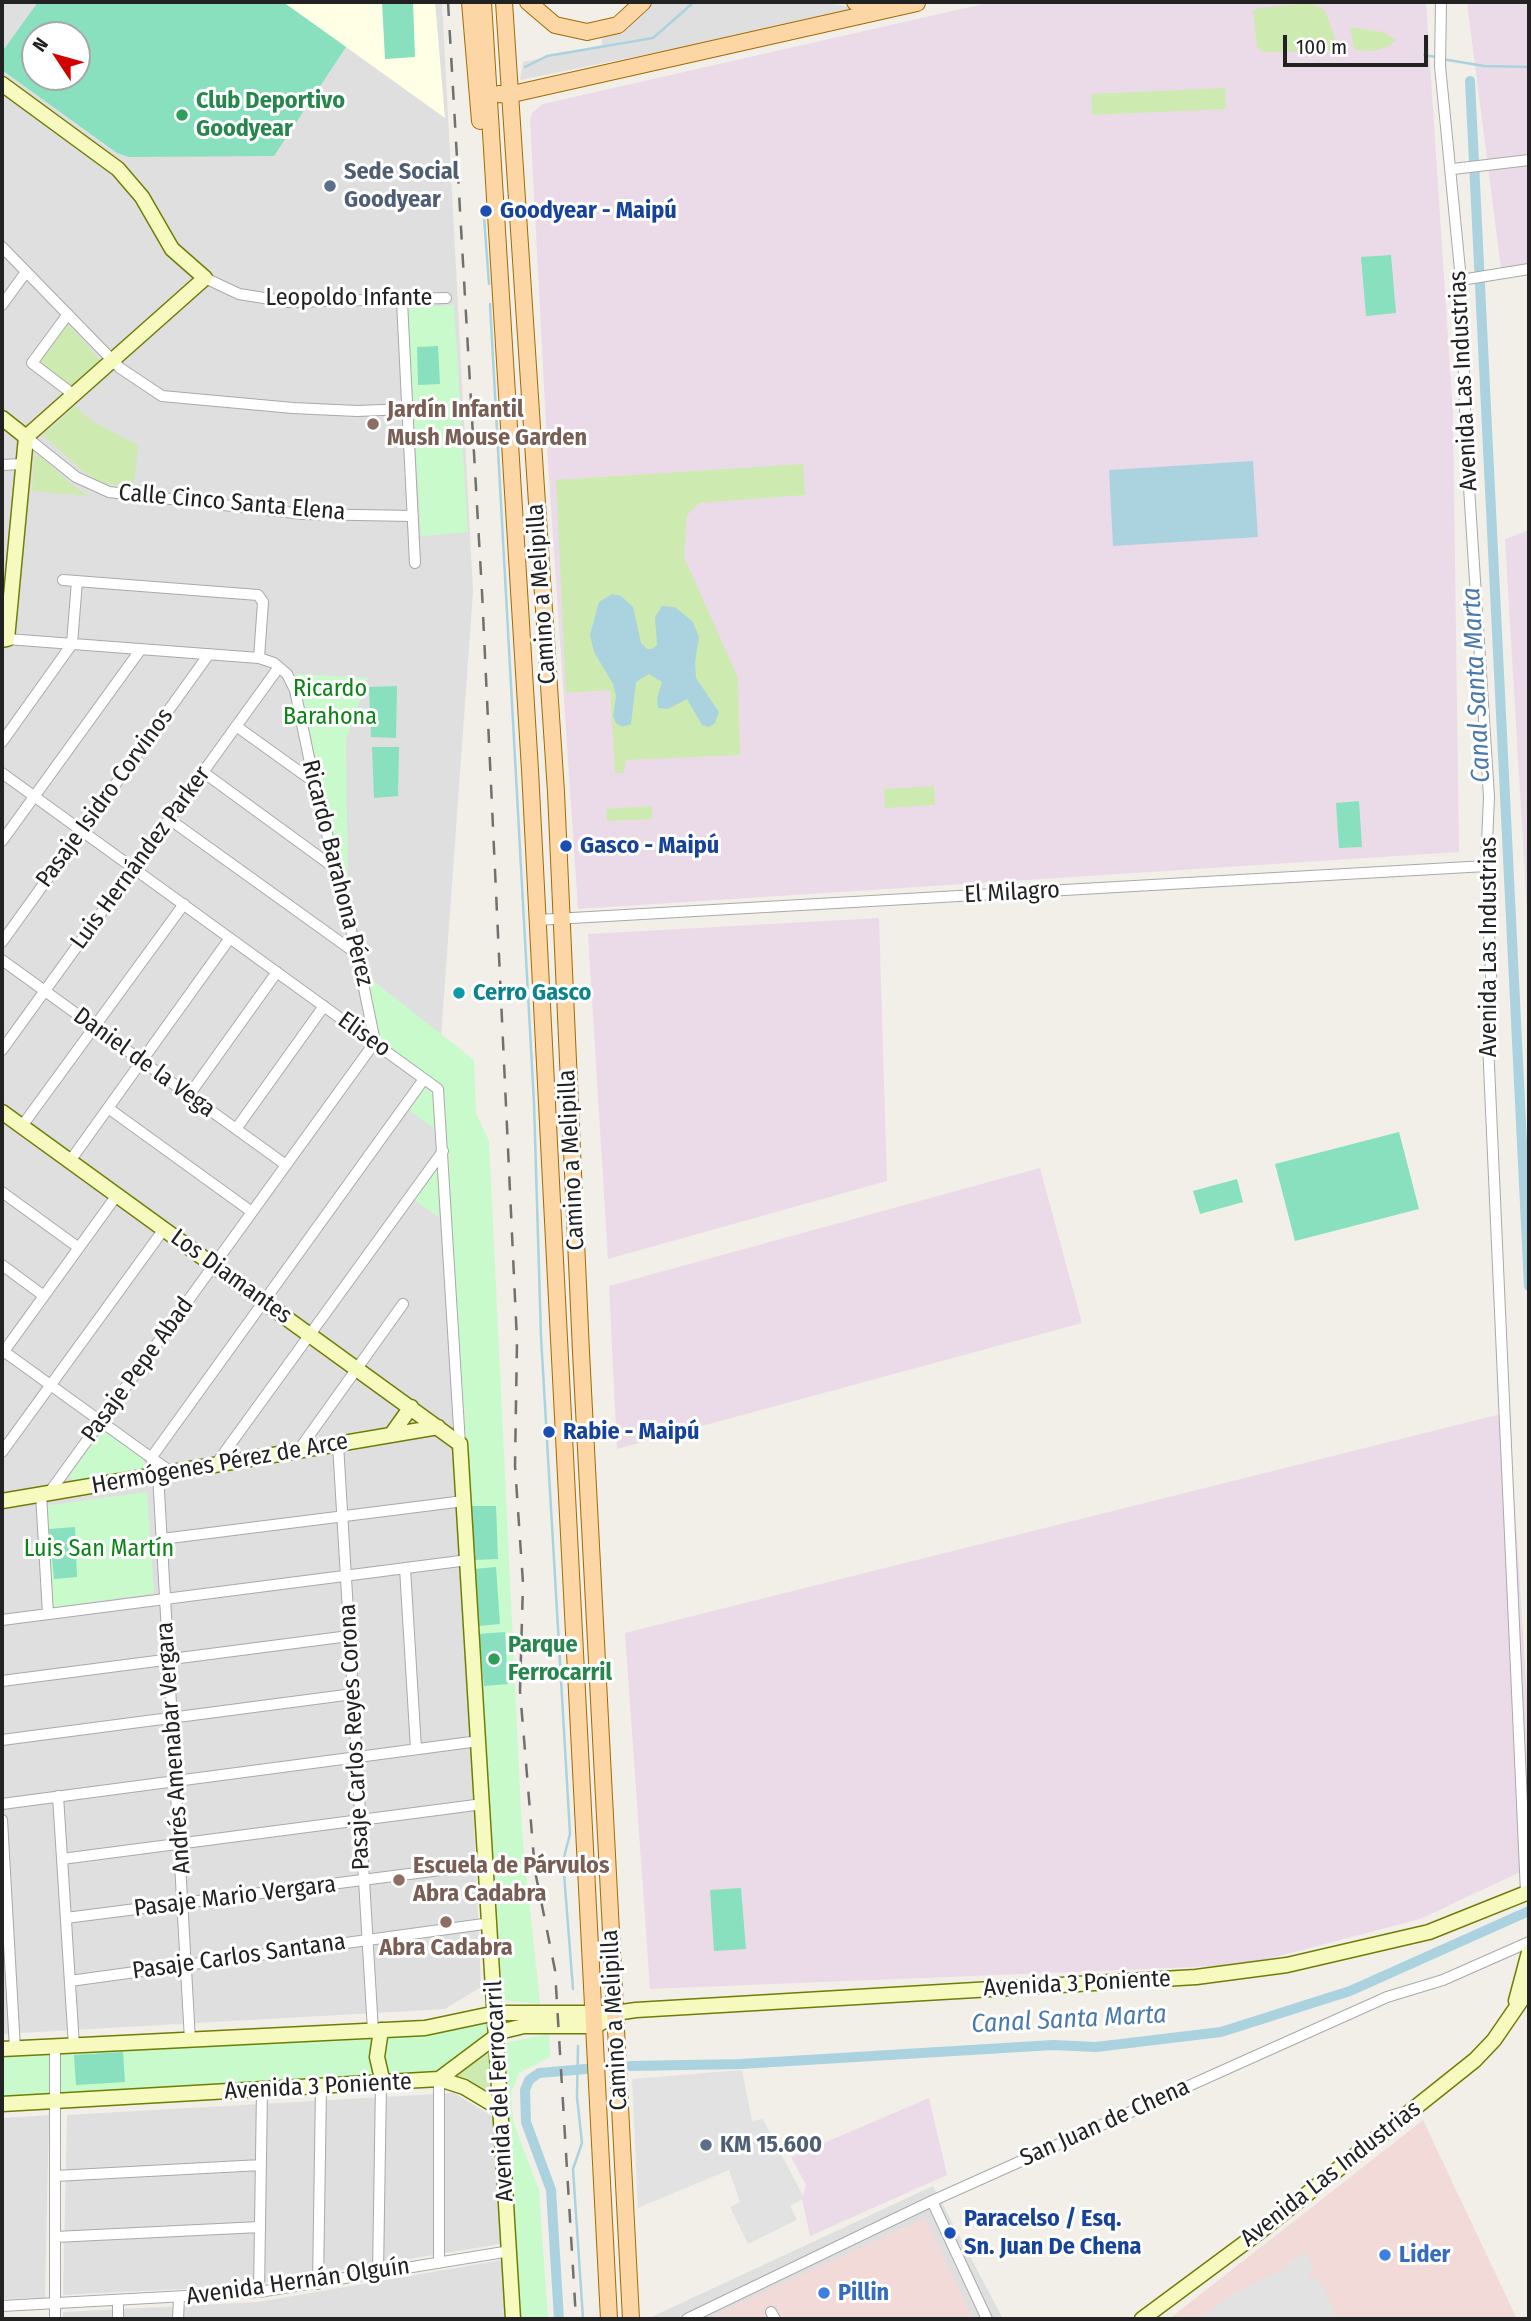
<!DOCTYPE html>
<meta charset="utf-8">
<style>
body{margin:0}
#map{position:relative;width:1531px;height:2321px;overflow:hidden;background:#f2efe9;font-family:"Fira Sans Condensed",sans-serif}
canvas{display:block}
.frame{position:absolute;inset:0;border:4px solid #222;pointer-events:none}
.north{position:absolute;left:21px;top:21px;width:70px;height:70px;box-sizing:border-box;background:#fff;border:2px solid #a7a7a7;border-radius:50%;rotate:306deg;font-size:19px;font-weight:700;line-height:28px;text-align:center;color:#222}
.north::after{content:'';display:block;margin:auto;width:24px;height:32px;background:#d40000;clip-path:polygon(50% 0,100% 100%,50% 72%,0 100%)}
.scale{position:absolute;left:1283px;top:35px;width:145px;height:32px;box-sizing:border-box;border:4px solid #222;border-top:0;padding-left:9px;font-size:21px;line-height:24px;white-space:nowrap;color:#222;-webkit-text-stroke:5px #fff;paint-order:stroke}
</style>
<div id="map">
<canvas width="1531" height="2321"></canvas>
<div class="frame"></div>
<div class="north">N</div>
<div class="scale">100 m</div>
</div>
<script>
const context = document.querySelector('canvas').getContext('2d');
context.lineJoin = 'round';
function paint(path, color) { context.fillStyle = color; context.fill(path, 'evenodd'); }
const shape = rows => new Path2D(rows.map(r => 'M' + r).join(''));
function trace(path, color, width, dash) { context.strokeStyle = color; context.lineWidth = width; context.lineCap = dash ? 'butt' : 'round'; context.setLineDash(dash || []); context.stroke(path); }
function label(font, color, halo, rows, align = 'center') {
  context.font = font + ' "Fira Sans Condensed",sans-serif'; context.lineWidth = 6; context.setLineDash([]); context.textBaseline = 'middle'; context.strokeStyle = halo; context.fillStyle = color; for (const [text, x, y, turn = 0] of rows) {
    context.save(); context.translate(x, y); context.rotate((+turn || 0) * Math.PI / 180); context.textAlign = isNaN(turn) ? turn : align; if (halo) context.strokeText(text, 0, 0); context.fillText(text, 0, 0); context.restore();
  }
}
paint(shape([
 [2,2,442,2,473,592,437,1093,467,1664,481,1987,445,2009,2,2034],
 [35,35,77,35,77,77,35,77],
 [650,2,822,2,850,7,851,13,520,80,523,62,602,45,602,36],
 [454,2093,495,2118,501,2244,242,2286,63,2295,67,2115],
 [49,2115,45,2298,2,2299,2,2118],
 [933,2186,1003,2319,647,2319],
 [502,2260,507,2319,63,2319,63,2312,258,2302]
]), '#e0dfdf');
paint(shape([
 [1423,2120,1517,2319,1169,2319],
 [925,2218,973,2319,705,2319]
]), '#f2dad9');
paint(shape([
 [992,2,1426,2,1453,414,1459,852,578,909,548,463,530,119,533,112,543,104],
 [1467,2,1529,2,1529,271,1502,277],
 [1529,530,1529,944,1505,539],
 [879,918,887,1181,608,1259,588,934],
 [1040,1168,1082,1323,617,1449,609,1286],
 [1509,1412,1529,1729,1529,1868,1420,1919,1245,1965,650,1989,625,1633],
 [929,2098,947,2175,810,2236,802,2199,806,2185,791,2157]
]), '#ebdbe8');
paint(shape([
 [283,2,435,2,445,118,346,47]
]), '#ffffe5');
paint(shape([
 [1311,3,1325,10,1338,47,1332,51,1263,52,1257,47,1253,11,1258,8],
 [1350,27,1383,32,1396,40,1389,46,1374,51,1354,50],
 [1225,88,1226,109,1092,115,1091,94],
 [66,322,100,360,69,388,37,364],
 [75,406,93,422,138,445,134,487,105,484,85,473,43,435],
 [39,455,73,486,90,496,32,491,34,457],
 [803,464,805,495,699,503,687,515,684,557,738,678,740,755,626,760,624,773,615,773,610,690,566,693,556,480],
 [934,786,935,805,885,808,884,789],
 [651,806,653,819,607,821,606,809],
 [490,2048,492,2091,487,2094,454,2078]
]), '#cdebb0');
paint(shape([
 [454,305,468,532,421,536,407,308],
 [296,674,368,678,346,740,348,895],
 [367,976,474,1060,476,1113,489,1141,522,1832,540,2004,503,2000,443,1093,380,1043],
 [423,1086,433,1093,434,1128,407,1109],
 [438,1166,439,1218,413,1199],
 [102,1430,144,1459,144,1470,73,1483,70,1475],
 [147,1492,154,1593,51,1608,44,1506],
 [488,2019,489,2035,442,2073,2,2102,2,2056,423,2033,465,2028],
 [549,2034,550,2057,519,2073,511,2093,513,2121,539,2190,548,2319,519,2319,500,2051,504,2043]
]), '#c8facc');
paint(shape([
 [38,2,283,2,346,47,274,156,129,157,117,153,2,70,2,52],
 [35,35,77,35,77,77,35,77],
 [382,2,413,2,415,57,385,59],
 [1391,255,1396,313,1366,316,1361,257],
 [438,346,440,384,418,385,417,347],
 [397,686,396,738,371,737,369,687],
 [372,747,399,747,398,796,374,798],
 [1359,801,1362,847,1339,848,1336,803],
 [1399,1132,1419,1209,1295,1241,1275,1164],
 [1237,1179,1243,1202,1200,1214,1193,1191],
 [472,1506,496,1506,498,1559,474,1560],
 [75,1527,77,1577,54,1579,49,1529],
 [496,1567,500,1624,478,1626,474,1569],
 [505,1632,508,1684,484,1686,479,1634],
 [741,1888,746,1949,714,1951,710,1890],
 [123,2052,125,2082,76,2085,74,2055]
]), '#88e0be');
paint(shape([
 [742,2070,752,2121,763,2119,804,2198,790,2206,797,2220,748,2244,730,2207,740,2202,729,2170,638,2208,632,2079],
 [1306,2253,1314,2270,1308,2273,1311,2279,1318,2277,1338,2319,1199,2319,1231,2294,1287,2268,1288,2262]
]), '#e2e2e2');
paint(shape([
 [1253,461,1258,537,1113,546,1109,470],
 [612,594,621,596,633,607,641,643,647,649,652,649,657,645,655,617,662,606,675,607,693,622,699,637,695,662,696,678,719,712,715,723,709,727,702,725,687,699,668,709,658,708,657,698,662,682,649,674,636,682,631,724,622,727,616,723,613,716,616,696,613,684,594,652,590,635,599,602]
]), '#aad3df');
trace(shape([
 [1424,55,1436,57],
 [1442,59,1484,66,1529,67],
 [525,67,547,56,653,38,694,2],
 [484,217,489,284],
 [490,304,534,1103,541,1337,570,1834,563,1861,573,1989],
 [578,2046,577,2097,582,2143,573,2169,583,2319]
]), '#aad3df', 2.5);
trace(shape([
 [1470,81,1529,1286],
 [630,2066,741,2064,1053,2045,1096,2047,1221,2032,1350,1991,1529,1911],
 [559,2319,551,2190,526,2122,525,2090,529,2080,539,2073,586,2069]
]), '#aad3df', 10);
const street = shape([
 [1441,2,1440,66,1461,280,1466,441,1489,797,1486,866,1492,997,1488,1043,1526,1893],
 [1453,169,1529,160],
 [2,247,120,368,162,396,293,408,357,411,407,409],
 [205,278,239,294,289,302,446,298],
 [1461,280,1529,269],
 [402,301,415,563],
 [2,305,26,272],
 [68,314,32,363,74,395],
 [26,437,76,477,109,492,303,514,413,516],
 [2,465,22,464],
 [63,580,258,595,263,602,259,658],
 [7,639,259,658,274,663,287,674,295,690,314,782,357,954,375,1042],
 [236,726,314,782],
 [2,742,72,644,77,581],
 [203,772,336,869],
 [2,773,438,1089,460,1444],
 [169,819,357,954],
 [2,841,141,649],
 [537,920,1486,866],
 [2,942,209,654],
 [2,960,286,1165],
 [2,1050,279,667],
 [189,1095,277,972],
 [108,1108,252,1212],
 [22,1126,184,904],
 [236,1129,324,1006],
 [70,1161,230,938],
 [2,1192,79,1248],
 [2,1265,44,1296],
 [2,1350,171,1472],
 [2,1354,117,1195],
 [338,1444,373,2031],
 [298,1451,403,1304],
 [2,1452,164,1229],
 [216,1464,443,1151],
 [49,1493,375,1042],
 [41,1494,48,1614],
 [162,1539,464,1501],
 [405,1568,416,1749],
 [2,1620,468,1560],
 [2,1681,349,1636],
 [2,1740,353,1694],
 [58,1796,74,2046],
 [2,1804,479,1741],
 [2,1820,15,2049],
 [62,1859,483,1804],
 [66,1918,487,1864],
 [70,1981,491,1923],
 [190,2040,158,1474,151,1458,424,1079],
 [439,2079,439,2263],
 [55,2176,261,2165],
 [932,2201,987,2319],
 [55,2237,260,2227],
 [378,2273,381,2083],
 [318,2284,321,2087],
 [259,2292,262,2090],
 [118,2302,118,2319],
 [2,2306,259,2292,510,2251],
 [771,2312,775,2319],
 [55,2319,55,2046],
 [178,2319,179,2298],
 [687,2319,932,2201,1387,1997,1443,1980,1529,1942]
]);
const secondary = shape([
 [2,84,118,169,142,197,172,249,205,278,26,437,7,639,2,640],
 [2,418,26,437],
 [2,1112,460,1444,513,2319],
 [391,1435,411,1407],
 [2,1501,438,1427],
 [1516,2001,1529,1952],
 [381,2030,377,2057,383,2083],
 [2,2049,425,2028,496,2013,603,2013],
 [439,2079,464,2087,499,2108],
 [2,2104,439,2079,503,2031,524,2026,595,2026,622,2012,636,2010,1196,1977,1287,1965,1429,1932,1529,1892],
 [1142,2319,1258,2233,1475,2060,1494,2040,1529,1989]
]);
const primary = shape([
 [470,2,480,121],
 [483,2,530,770,609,2319],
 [504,2,556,792,581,1352,631,2319],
 [528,2,555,25,587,32,618,25,643,2],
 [855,2,884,4],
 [499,94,508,95,917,3]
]);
trace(street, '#a9a9a9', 12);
trace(secondary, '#707d05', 17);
trace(primary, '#a06b00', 18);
trace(street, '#fff', 10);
trace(secondary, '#f7fabf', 14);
trace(primary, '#fcd6a4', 16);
trace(shape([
 [448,2,482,592,517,1341,515,1466,523,1583,520,1691,535,1871,555,1970,576,2319]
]), '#707070', 2.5, [14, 14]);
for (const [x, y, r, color] of [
 [182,115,7,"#2e9e5b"],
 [330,186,7,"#5c6f8a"],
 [486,211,7,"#1a4fb4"],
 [373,424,7,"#8d6e63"],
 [566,846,7,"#1a4fb4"],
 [459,993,7,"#0f9aa8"],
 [549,1432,7,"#1a4fb4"],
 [494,1659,7,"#2e9e5b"],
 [399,1880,7,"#8d6e63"],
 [446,1922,7,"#8d6e63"],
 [706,2145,7,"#5c6f8a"],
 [950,2233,7,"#1a4fb4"],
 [1385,2255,7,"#3f7fe0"],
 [824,2293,7,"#3f7fe0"]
]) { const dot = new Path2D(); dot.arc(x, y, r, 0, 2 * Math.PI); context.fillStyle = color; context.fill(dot); trace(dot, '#fff', 2.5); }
label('bold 24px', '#27864d', '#fff', [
 ["Club Deportivo",196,101],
 ["Goodyear",196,129],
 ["Parque",508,1645],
 ["Ferrocarril",508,1673]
], 'left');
label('bold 24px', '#4e5e75', '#fff', [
 ["Sede Social",344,172],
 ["Goodyear",344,200],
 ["KM 15.600",720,2145]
], 'left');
label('bold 24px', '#164399', '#fff', [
 ["Goodyear - Maipú",500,211],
 ["Gasco - Maipú",580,846],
 ["Rabie - Maipú",563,1432],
 ["Paracelso / Esq.",964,2219],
 ["Sn. Juan De Chena",964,2247]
], 'left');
label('24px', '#222', '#fff', [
 ["Leopoldo Infante",349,298],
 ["Avenida Las Industrias",1464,381,-93],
 ["Calle Cinco Santa Elena",232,503,5],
 ["Camino a Melipilla",542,594,-94],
 ["Pasaje Isidro Corvinos",105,798,-54],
 ["Luis Hernández Parker",141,858,-54],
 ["Ricardo Barahona Pérez",337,873,76],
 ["El Milagro",1012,893,-3],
 ["Avenida Las Industrias",1489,947,-90],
 ["Eliseo",364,1035,36],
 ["Daniel de la Vega",144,1063,36],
 ["Camino a Melipilla",572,1160,-93],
 ["Los Diamantes",231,1277,36],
 ["Pasaje Pepe Abad",138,1370,-54],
 ["Hermógenes Pérez de Arce",220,1464,-10],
 ["Pasaje Carlos Reyes Corona",355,1737,-93],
 ["Andrés Amenabar Vergara",174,1748,-94],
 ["Pasaje Mario Vergara",235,1897,-7],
 ["Pasaje Carlos Santana",239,1957,-8],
 ["Avenida 3 Poniente",1077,1984,-3],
 ["Camino a Melipilla",615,2020,-93],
 ["Avenida 3 Poniente",318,2087,-3],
 ["Avenida del Ferrocarril",500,2091,-93],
 ["San Juan de Chena",1105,2123,-24],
 ["Avenida Las Industrias",1331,2174,-38],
 ["Avenida Hernán Olguín",298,2282,-8]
]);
label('bold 24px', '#785e54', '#fff', [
 ["Jardín Infantil",387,410],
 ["Mush Mouse Garden",387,438],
 ["Escuela de Párvulos",413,1866],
 ["Abra Cadabra",413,1894],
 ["Abra Cadabra",446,1948,"center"]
], 'left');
label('24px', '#0c8416', '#fff', [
 ["Ricardo",330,689],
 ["Barahona",330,717],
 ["Luis San Martín",99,1549]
]);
label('bold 24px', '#0d838f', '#fff', [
 ["Cerro Gasco",473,993]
], 'left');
label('bold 24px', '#366cbe', '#fff', [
 ["Lider",1399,2255],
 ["Pillin",838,2293]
], 'left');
label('italic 26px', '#4a7aab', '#fff', [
 ["Canal Santa Marta",1477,685,-93],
 ["Canal Santa Marta",1069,2020,-3]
]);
</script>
